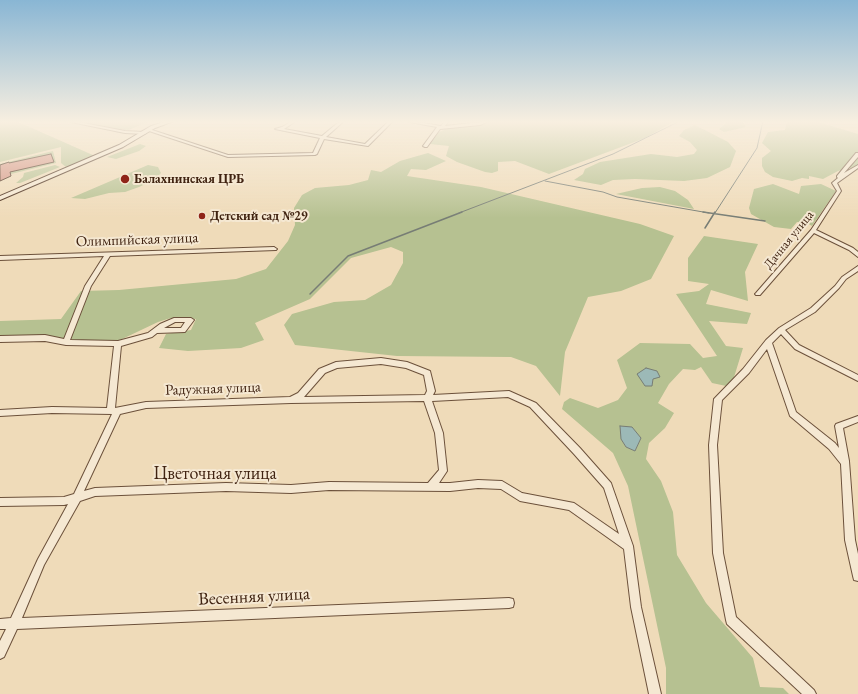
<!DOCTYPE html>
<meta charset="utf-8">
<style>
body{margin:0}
canvas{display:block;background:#efdbb9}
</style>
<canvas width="858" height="694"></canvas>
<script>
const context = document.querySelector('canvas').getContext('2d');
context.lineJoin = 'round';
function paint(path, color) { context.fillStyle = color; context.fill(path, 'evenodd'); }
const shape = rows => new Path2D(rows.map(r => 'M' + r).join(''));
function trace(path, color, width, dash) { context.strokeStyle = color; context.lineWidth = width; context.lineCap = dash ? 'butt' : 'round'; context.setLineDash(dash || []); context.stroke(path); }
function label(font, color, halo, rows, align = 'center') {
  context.font = font + ' "EB Garamond",serif'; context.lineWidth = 4; context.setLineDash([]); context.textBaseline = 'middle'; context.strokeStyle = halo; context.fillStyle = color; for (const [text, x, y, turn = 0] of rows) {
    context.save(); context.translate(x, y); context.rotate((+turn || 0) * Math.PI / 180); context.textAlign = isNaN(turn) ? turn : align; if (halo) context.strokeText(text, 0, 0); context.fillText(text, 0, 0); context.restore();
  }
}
paint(shape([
 [0,121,16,121,95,156,66,167,61,163,61,147,0,162],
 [70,121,152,121,128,130,106,128],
 [491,121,584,122,675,121,645,138,549,174,515,161,498,162,498,171,492,173,485,172,457,162,446,156,449,146,430,144,439,132,452,127,483,125],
 [728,121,743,122,746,127,724,132,719,129],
 [787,121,815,121,858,134,858,157,854,157,858,159,858,169,849,168,838,171,823,179,809,176,809,179,802,178,792,181,773,177,765,172,762,166,762,158,771,151,762,143,768,132,785,130],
 [695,125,728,142,736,151,730,167,707,178,684,181,635,179,613,180,601,185,574,180,583,174,585,169,600,162,651,154,677,157,694,154,697,150,690,142,679,136,684,130],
 [140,144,146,146,139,151,116,159,107,157],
 [53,151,56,163,11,174,0,180,0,164],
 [428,153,446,161,426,170,411,169,407,176,481,187,640,224,674,236,651,279,621,291,588,297,565,352,560,396,536,366,511,357,397,356,295,345,284,325,292,314,334,302,365,300,391,285,403,263,403,252,391,247,351,258,310,299,255,323,264,340,241,348,188,351,159,348,166,334,191,330,196,319,171,318,158,322,118,341,0,342,0,321,61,319,81,291,119,290,236,279,266,269,288,241,295,225,294,208,302,195,315,188,349,185,368,180,371,170,381,172,400,161],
 [55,165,60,167,20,183,16,183,23,177,24,173],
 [148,165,158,167,161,173,154,180,139,187,125,192,109,193,85,199,71,198],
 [773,184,799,194,801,186,821,184,836,191,812,226,807,223,797,222,791,229,774,227,751,214,749,208,754,189],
 [660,187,675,191,688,200,694,209,616,194,642,188],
 [704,236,758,244,745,272,748,301,711,290,706,304,751,313,747,324,709,321,726,346,743,348,731,387,712,383,701,367,695,370,683,369,669,384,658,403,674,413,665,428,649,443,646,459,661,481,673,512,677,555,706,603,753,658,760,687,783,688,789,694,666,694,666,668,628,486,613,453,562,409,564,402,570,398,598,408,618,400,627,388,617,360,640,343,690,344,703,358,717,356,676,294,699,291,709,284,688,281,688,258],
 [641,438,635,451,626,447,621,439]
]), '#b6c191');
const water = shape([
 [646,368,657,371,660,377,653,379,652,386,645,386,637,374,646,368],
 [620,426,632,427,641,438,635,451,626,447,621,439,620,426]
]);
paint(water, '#9cb9b7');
trace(water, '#777d75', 1);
trace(shape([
 [545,181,603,192,617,197,709,213],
 [459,213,613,154,680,121],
 [715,213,757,148,763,121]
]), '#777d75', 1);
trace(shape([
 [703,212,765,221],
 [705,228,715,212],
 [310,294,348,256,462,212]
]), '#777d75', 1.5);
const building = shape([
 [51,154,54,162,10,172,11,176,0,181,0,165,9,162,9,163,51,154]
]);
paint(building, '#d49283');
trace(building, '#402311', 1);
const street = shape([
 [66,121,73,121,125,131,144,132,146,133,144,134,125,133,66,121],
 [292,121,296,121,284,129,322,136,340,121,344,121,326,137,365,144,389,121,393,121,368,146,324,139,317,154,315,155,228,157,146,130,149,129,228,155,313,153,320,138,275,129,282,127,292,121],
 [404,121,412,121,441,126,445,121,449,121,445,126,489,121,480,125,440,129,427,147,425,147,423,146,437,127,404,121],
 [856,153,858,153,858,157,844,173,858,165,858,168,837,183,841,191,816,230,853,248,858,252,858,257,849,250,814,233,760,295,756,295,755,294,756,293,811,230,837,191,832,183,838,178,837,177,837,176,856,153],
 [274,247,277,249,276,250,110,256,91,286,70,340,118,341,148,333,160,324,174,318,191,318,194,320,185,332,157,333,152,337,121,346,115,408,146,402,290,397,298,393,319,369,336,362,381,358,407,362,430,371,435,391,433,395,509,391,536,403,580,448,611,483,612,486,633,546,641,607,661,694,649,694,631,607,624,549,569,510,520,501,501,489,478,488,450,491,329,490,291,493,226,491,95,496,80,501,44,565,22,618,509,598,513,599,514,603,513,607,509,608,17,629,4,657,0,659,0,641,6,629,0,629,0,619,11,618,38,559,68,504,64,505,0,506,0,498,64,497,74,494,112,414,52,413,0,416,0,410,52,407,107,408,114,346,66,345,45,341,0,342,0,336,45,335,64,339,85,286,104,256,0,260,0,256,274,247],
 [175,322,185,322,181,328,164,328,175,322],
 [381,364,406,368,424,375,427,391,425,395,304,397,325,373,337,368,381,364],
 [508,397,530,407,574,454,604,488,619,534,574,503,522,493,502,481,478,480,450,483,439,483,447,471,443,433,432,401,508,397],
 [424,401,435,433,439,470,428,483,329,482,291,485,226,483,95,488,84,491,120,414,146,408,291,403,424,401],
 [858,266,858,271,846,279,839,288,815,312,785,330,799,345,858,375,858,381,795,349,781,334,772,343,796,412,835,443,839,448,835,426,836,424,858,416,858,422,843,428,849,461,855,540,858,554,858,581,854,580,853,576,845,540,841,464,829,449,790,416,767,349,749,373,722,400,717,445,723,553,736,617,814,690,816,694,802,694,727,624,726,620,713,553,709,445,714,399,743,369,766,340,779,328,811,308,835,286,842,277,858,266]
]);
const secondary = shape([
 [167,121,174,121,155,128,123,147,0,200,0,196,119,145,151,126,167,121]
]);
trace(street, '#6c513b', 2);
trace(secondary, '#402311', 2);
paint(street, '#f5e8d2');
paint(secondary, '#f5e8d2');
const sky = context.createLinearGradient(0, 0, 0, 218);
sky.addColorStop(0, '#89b6d4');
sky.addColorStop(0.56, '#f8efe0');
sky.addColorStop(1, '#f8efe000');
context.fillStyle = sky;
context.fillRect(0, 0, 858, 218);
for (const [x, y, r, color] of [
 [125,179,5,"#8f2418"],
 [202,216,4,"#8f2418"]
]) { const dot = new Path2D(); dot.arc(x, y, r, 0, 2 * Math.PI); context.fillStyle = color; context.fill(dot); trace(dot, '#f5e8d2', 1.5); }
label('bold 13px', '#402311', '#f5e8d2', [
 ["Балахнинская ЦРБ",134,179],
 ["Детский сад №29",210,216]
], 'left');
label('13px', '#402311', '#f5e8d2', [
 ["Дачная улица",789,240,-51]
]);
label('15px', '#402311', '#f5e8d2', [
 ["Олимпийская улица",137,240,-2],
 ["Радужная улица",213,389,-2]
]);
label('18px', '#402311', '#f5e8d2', [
 ["Цветочная улица",215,474],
 ["Весенняя улица",254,597,-3]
]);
</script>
